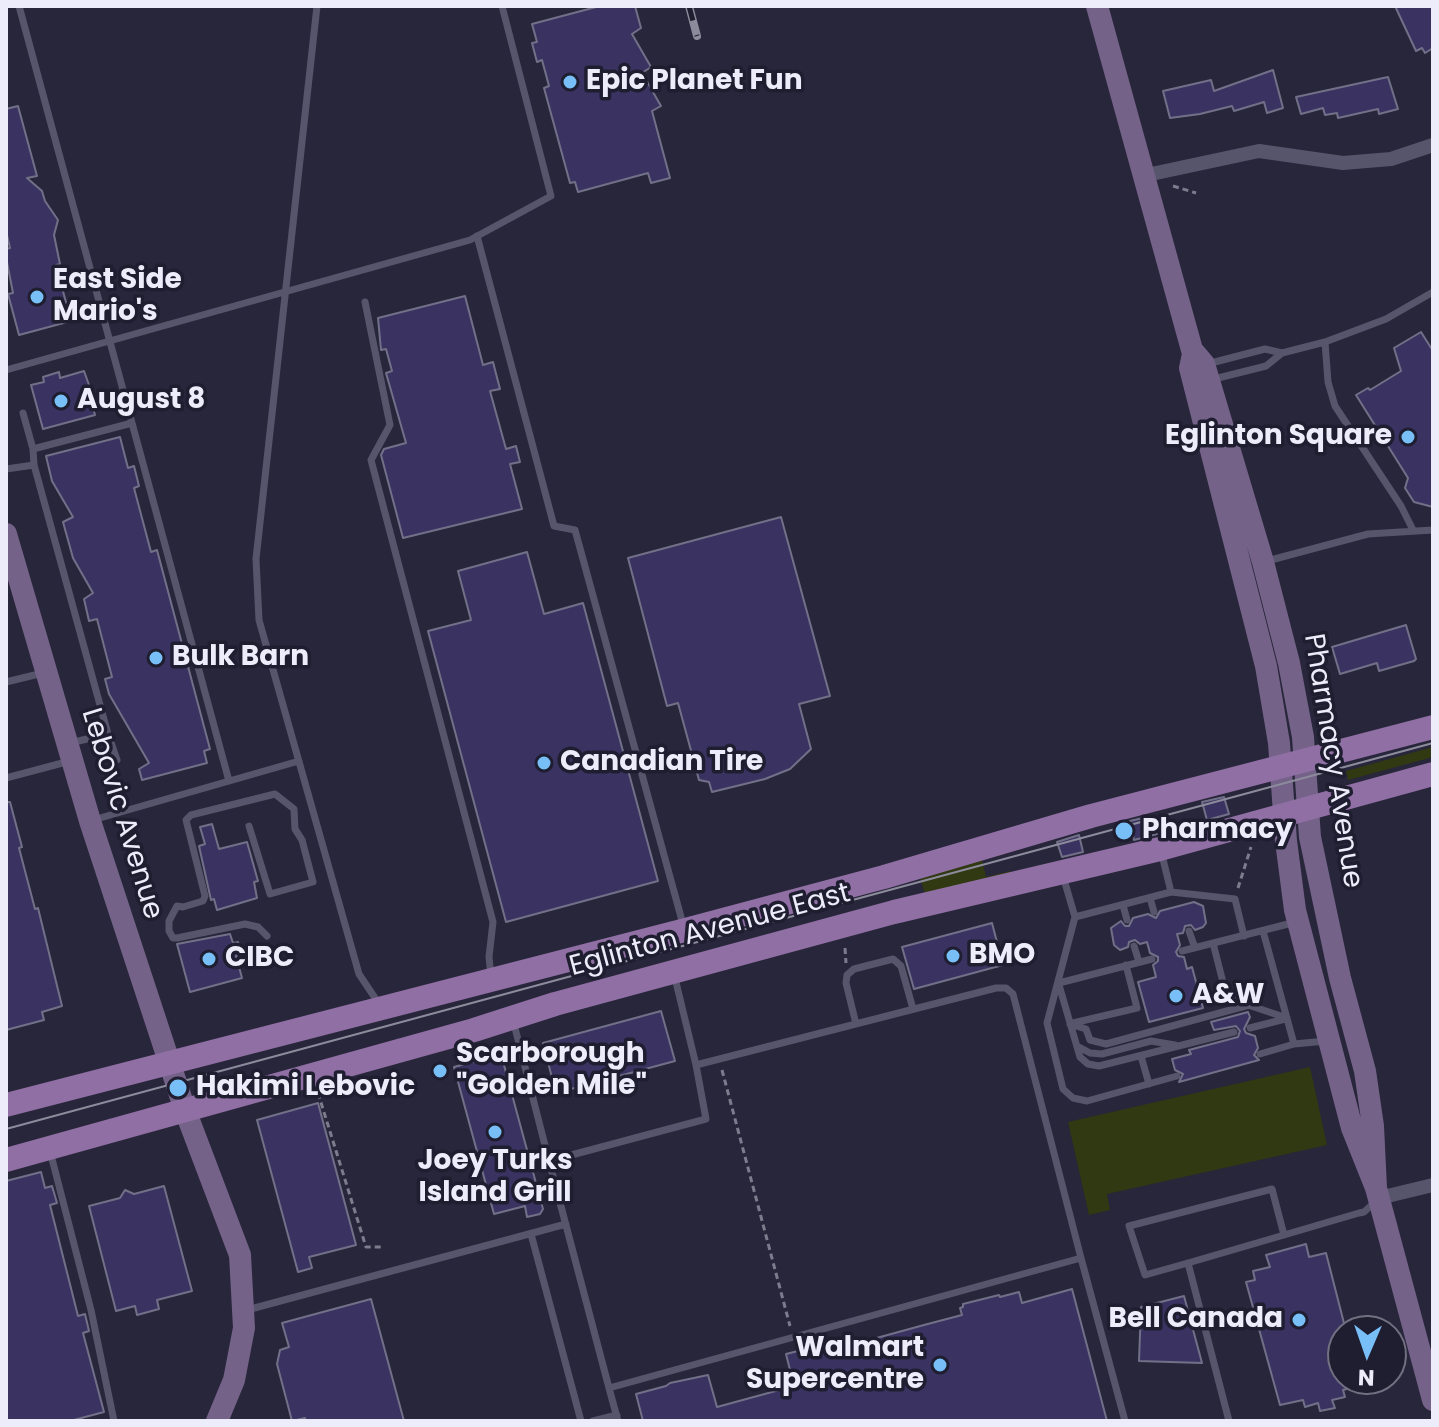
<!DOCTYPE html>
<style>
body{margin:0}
#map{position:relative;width:1439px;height:1427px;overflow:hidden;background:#28263a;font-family:Poppins,sans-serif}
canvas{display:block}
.frame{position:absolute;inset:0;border:8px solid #edecfa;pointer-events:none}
.north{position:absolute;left:1327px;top:1315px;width:80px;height:80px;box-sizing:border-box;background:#1f1d30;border:2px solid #717081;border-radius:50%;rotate:182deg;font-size:22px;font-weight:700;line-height:32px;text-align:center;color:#edecfa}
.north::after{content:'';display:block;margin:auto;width:28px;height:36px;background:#78bff7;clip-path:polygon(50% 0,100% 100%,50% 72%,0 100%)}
</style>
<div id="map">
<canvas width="1439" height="1427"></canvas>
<div class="frame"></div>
<div class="north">N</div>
</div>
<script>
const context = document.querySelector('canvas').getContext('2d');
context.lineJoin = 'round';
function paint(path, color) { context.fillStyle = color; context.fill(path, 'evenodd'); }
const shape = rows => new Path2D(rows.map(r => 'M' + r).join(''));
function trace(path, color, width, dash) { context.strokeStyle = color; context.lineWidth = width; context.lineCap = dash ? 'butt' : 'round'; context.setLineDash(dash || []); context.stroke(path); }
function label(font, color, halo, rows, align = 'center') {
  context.font = font + ' Poppins,sans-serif'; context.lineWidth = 7; context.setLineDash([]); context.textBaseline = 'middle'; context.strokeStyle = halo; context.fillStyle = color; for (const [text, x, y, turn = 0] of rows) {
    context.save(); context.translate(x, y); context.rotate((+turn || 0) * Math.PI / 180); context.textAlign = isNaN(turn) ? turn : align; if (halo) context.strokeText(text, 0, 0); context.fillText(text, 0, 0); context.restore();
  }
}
paint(shape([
 [1433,747,1433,757,1348,780,1346,771],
 [1003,848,1005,854,982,860,986,877,1010,871,1011,877,925,895,920,877],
 [1310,1067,1327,1145,1107,1194,1110,1210,1089,1215,1068,1122]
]), '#303911');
const building = shape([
 [600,6,635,6,641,28,632,34,651,67,642,73,661,106,652,111,670,178,651,183,648,173,578,192,575,182,570,183,544,88,549,86,542,60,537,62,532,43,537,42,532,24,600,6],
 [1395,6,1433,6,1433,48,1425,53,1422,48,1416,51,1395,6],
 [1273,70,1283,108,1267,113,1264,102,1234,111,1232,106,1200,114,1170,118,1163,91,1211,80,1214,91,1273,70],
 [1388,77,1398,109,1379,114,1378,109,1338,118,1337,113,1325,115,1323,108,1301,114,1296,97,1388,77],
 [18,106,37,176,27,178,42,191,45,201,58,220,54,235,60,264,56,265,71,321,19,335,8,294,13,293,6,257,6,249,10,248,6,231,6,109,18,106],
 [465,296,483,365,493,362,500,389,490,391,506,449,516,446,520,462,510,464,522,509,403,538,381,455,384,449,406,443,386,373,392,371,386,349,381,350,378,318,465,296],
 [1421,332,1433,351,1433,507,1414,502,1405,488,1408,478,1356,395,1368,388,1370,390,1401,371,1394,348,1421,332],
 [84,371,93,396,90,397,95,415,43,429,31,385,44,382,43,377,59,372,60,378,84,371],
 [120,437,128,468,134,466,139,486,134,488,151,552,157,550,210,749,204,751,207,763,142,780,139,769,149,763,109,694,105,679,112,677,97,619,89,621,84,599,93,593,73,558,63,522,73,517,52,481,46,456,120,437],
 [781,517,830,696,799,704,811,749,790,769,765,779,712,792,709,782,699,780,678,703,667,706,628,558,781,517],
 [527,552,544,614,583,603,658,881,506,922,428,631,471,620,458,571,527,552],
 [1406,625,1416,659,1414,661,1379,671,1377,663,1340,674,1332,647,1406,625],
 [1224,797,1229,814,1207,820,1202,802,1224,797],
 [6,802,10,802,22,847,19,848,35,909,38,908,62,1006,42,1012,44,1020,6,1030,6,802],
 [1151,816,1157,834,1134,840,1130,821,1151,816],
 [212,824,219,849,247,842,258,881,254,882,257,898,217,910,214,899,211,900,199,846,205,844,200,827,212,824],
 [1079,835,1083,852,1062,857,1057,842,1079,835],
 [1194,902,1203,906,1206,923,1203,927,1195,930,1191,925,1185,926,1183,933,1177,934,1180,945,1176,952,1178,956,1184,957,1187,969,1192,967,1203,1008,1149,1022,1138,982,1156,977,1153,965,1158,961,1158,957,1150,953,1147,942,1140,944,1135,940,1129,942,1128,947,1120,950,1114,945,1111,928,1121,921,1125,926,1129,926,1133,918,1148,914,1156,918,1160,911,1194,902],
 [992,923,1003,965,914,989,902,947,992,923],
 [230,934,233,943,238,942,241,954,236,956,242,978,190,992,177,944,230,934],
 [661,1011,675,1061,556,1093,543,1043,661,1011],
 [1248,1012,1250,1017,1244,1029,1246,1033,1255,1036,1258,1048,1254,1055,1259,1060,1179,1082,1183,1074,1175,1070,1172,1059,1191,1054,1189,1050,1238,1037,1240,1031,1236,1026,1214,1030,1211,1022,1248,1012],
 [501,1054,543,1209,540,1214,527,1217,525,1206,494,1214,454,1067,501,1054],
 [318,1103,356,1245,309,1257,312,1268,298,1272,257,1120,318,1103],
 [41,1172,45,1188,52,1186,57,1203,50,1205,78,1316,85,1314,89,1331,83,1333,104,1412,70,1421,6,1421,6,1181,41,1172],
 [164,1186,192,1291,157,1300,159,1309,137,1315,135,1306,116,1311,89,1206,120,1198,125,1190,134,1194,164,1186],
 [1306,1244,1309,1257,1326,1253,1346,1331,1343,1331,1343,1379,1367,1379,1368,1383,1343,1390,1345,1397,1332,1400,1335,1408,1320,1411,1318,1403,1305,1407,1303,1400,1280,1405,1246,1282,1255,1280,1253,1271,1270,1267,1266,1255,1306,1244],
 [1072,1289,1107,1421,643,1421,636,1394,666,1386,670,1383,708,1375,717,1407,794,1386,786,1354,798,1351,798,1349,834,1339,838,1340,840,1348,924,1325,962,1315,960,1308,963,1307,963,1304,999,1295,1000,1297,1019,1292,1022,1303,1072,1289],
 [1184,1296,1202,1363,1139,1361,1141,1307,1184,1296],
 [371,1299,404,1421,306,1421,305,1418,292,1421,277,1364,280,1350,289,1347,282,1323,371,1299]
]);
paint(building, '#3a3361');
trace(building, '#727088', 2);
trace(shape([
 [1173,186,1196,193],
 [1238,888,1251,847],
 [845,948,846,963],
 [722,1070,790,1326],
 [318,1093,366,1247,382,1247]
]), '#7d7c8d', 3, [6, 4]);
trace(shape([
 [19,6,229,781],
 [317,6,256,559,259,620,359,974,379,1004],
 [477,236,554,526,575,530,684,928],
 [365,302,390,425,371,460,493,922,489,957,491,976],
 [1325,342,1328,382,1335,406,1401,506,1413,530],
 [1207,364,1265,349,1282,353],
 [6,370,470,240,551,196,502,6],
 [1210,380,1266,366,1282,353,1325,342,1386,319,1433,292],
 [23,413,33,449],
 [34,465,108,734,70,743],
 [6,469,34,465,33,449,132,423],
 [1267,561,1368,534,1433,530],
 [6,682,43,673],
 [108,734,117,760],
 [6,778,70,761],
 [93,820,299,761],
 [249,826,270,894,313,882,302,840,295,829,294,809,275,794,191,815,186,820,205,896,203,901,183,907,177,906,169,921,169,931,173,938,177,938,245,924,258,927,267,936],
 [1063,876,1075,917,1047,1023,1063,1089,1073,1098,1087,1101,1177,1076],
 [1171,892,1235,899,1244,936],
 [1150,898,1154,912],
 [1123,905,1127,920],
 [1075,917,1171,892,1162,855],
 [1189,931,1195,948],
 [1263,931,1294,1044,1326,1041],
 [1213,943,1227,998,1287,1018],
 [1134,946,1139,962],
 [1182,951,1296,922],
 [675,978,696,1065],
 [1059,983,1152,959],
 [1059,985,1080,1057,1088,1064,1099,1066,1234,1032],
 [513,1020,549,1161],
 [1073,1023,1137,1008,1126,965],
 [856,1024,846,983,847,975,854,969,893,959,901,966,913,1009],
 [1070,1024,1086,1029,1090,1040,1106,1044,1249,1005],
 [1250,1028,1285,1019],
 [1077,1046,1090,1053,1102,1054,1151,1041,1175,1045],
 [1260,1054,1294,1044],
 [1141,1056,1149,1084],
 [50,1151,91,1310,114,1421],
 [531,1234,581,1421],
 [1284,1235,1272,1189,1129,1226,1145,1275,1188,1263,1284,1235,1359,1213,1364,1212,1376,1201],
 [1081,1258,1125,1421],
 [1188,1263,1229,1421],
 [247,1310,566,1224],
 [609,1388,1081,1258,1013,994,1006,988,996,988,696,1065,706,1119,549,1161,609,1388,618,1421],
 [593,1421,617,1415]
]), '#57556b', 7);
trace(shape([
 [1142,176,1259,151,1343,163,1391,159,1433,145],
 [1379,1198,1433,1185]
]), '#57556b', 14);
trace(shape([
 [1097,6,1192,350,1204,364,1263,562,1289,663,1303,737,1310,837,1340,978,1365,1071,1373,1126,1376,1188],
 [1193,354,1190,368,1266,666,1279,743,1286,841,1295,910,1352,1128,1376,1188,1433,1400],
 [6,534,90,821,185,1110,240,1255,244,1328,234,1380,217,1421]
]), '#746288', 22);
trace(shape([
 [6,1105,685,930,884,877,1091,816,1433,727],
 [6,1160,474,1030,555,1004,894,912,1160,849,1433,774]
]), '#906fa4', 24);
trace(shape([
 [6,1129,1433,743]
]), '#8c8b9c', 2);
const rail = shape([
 [689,6,697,36]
]);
trace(rail, '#8c8b9c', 8);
trace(rail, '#1f1d30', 5, [15]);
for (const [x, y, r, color] of [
 [570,82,8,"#78bff7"],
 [37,297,8,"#78bff7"],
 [61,401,8,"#78bff7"],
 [1408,437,8,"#78bff7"],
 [156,658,8,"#78bff7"],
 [544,763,8,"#78bff7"],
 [1124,831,10,"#78bff7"],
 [953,956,8,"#78bff7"],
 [209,959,8,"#78bff7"],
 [1176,996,8,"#78bff7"],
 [440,1071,8,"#78bff7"],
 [178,1088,10,"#78bff7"],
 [495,1132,8,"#78bff7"],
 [1299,1320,8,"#78bff7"],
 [940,1365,8,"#78bff7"]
]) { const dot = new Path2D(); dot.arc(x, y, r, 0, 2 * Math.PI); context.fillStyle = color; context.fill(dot); trace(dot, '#1f1d30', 3); }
label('bold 28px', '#edecfa', '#1f1d30', [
 ["Epic Planet Fun",586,82],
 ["East Side",53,281],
 ["Mario's",53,313],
 ["August 8",77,401],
 ["Eglinton Square",1392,437,"right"],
 ["Bulk Barn",172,658],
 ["Canadian Tire",560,763],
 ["Pharmacy",1142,831],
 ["BMO",969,956],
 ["CIBC",225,959],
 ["A&W",1192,996],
 ["Scarborough",456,1055],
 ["\"Golden Mile\"",456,1087],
 ["Hakimi Lebovic",196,1088],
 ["Joey Turks",495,1162,"center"],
 ["Island Grill",495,1194,"center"],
 ["Bell Canada",1283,1320,"right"],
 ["Walmart",924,1349,"right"],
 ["Supercentre",924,1381,"right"]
], 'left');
label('28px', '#edecfa', '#1f1d30', [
 ["Pharmacy Avenue",1332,761,81],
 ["Lebovic Avenue",121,814,73],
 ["Eglinton Avenue East",710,931,-15]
]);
</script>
